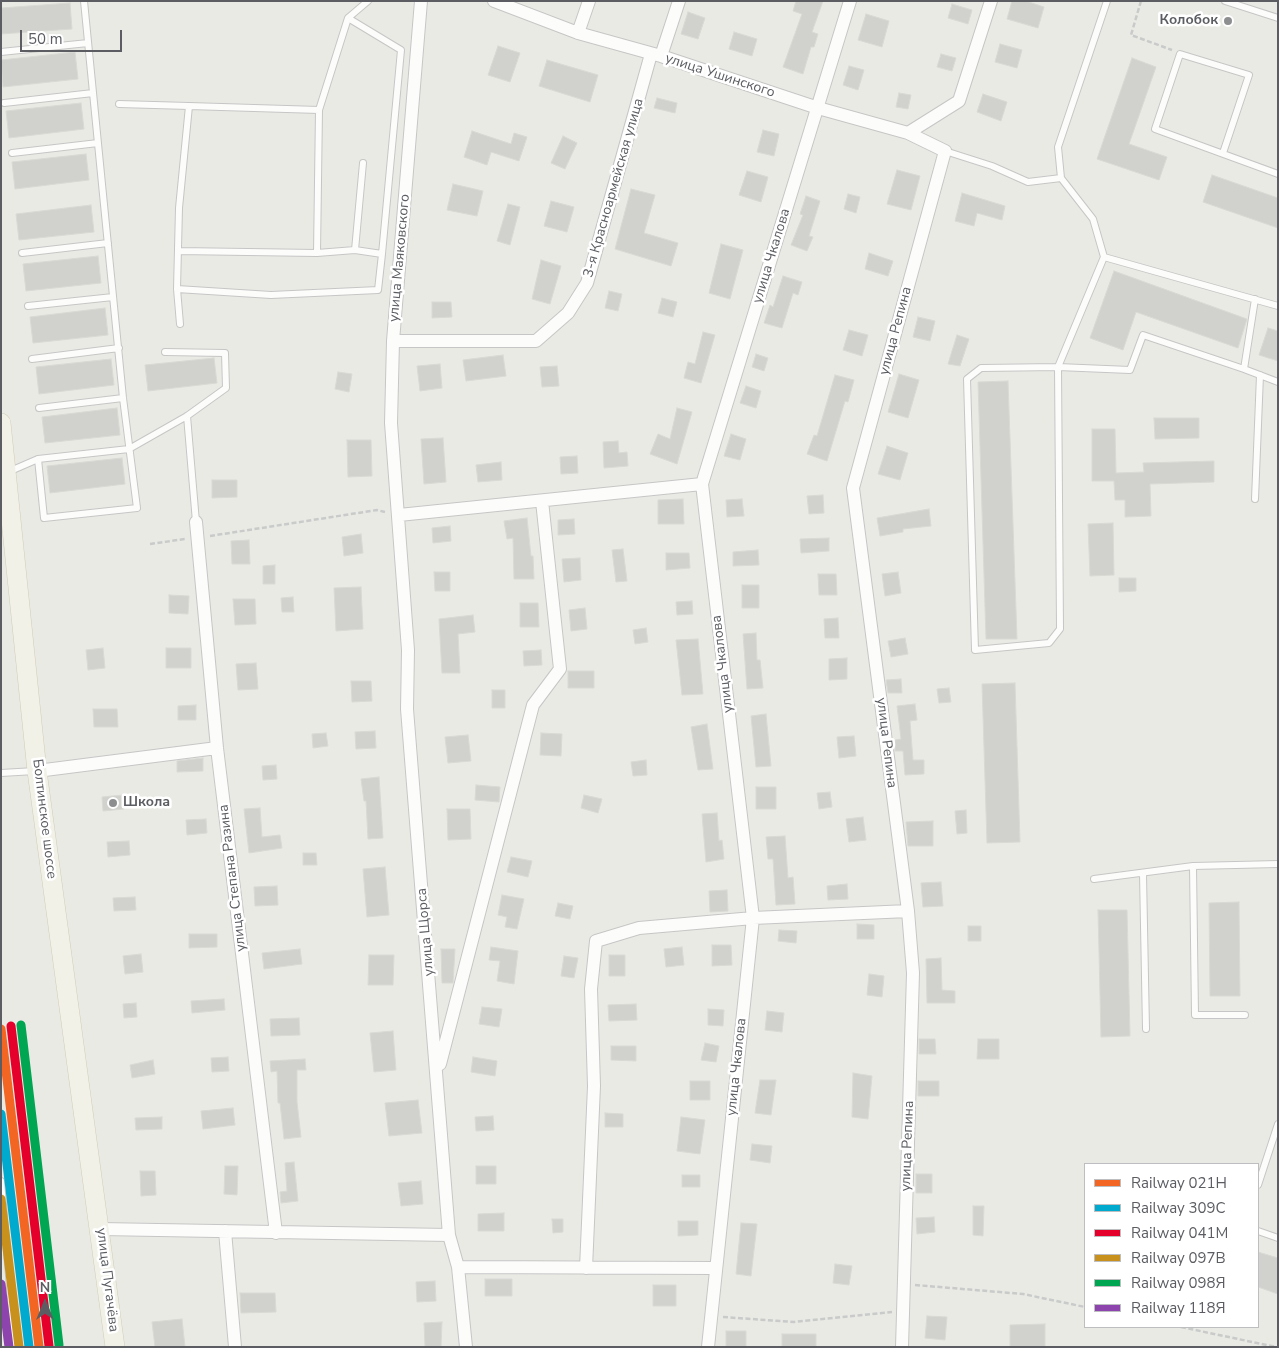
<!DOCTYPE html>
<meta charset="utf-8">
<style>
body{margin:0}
#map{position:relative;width:1279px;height:1348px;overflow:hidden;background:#eaeae5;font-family:"Nunito Sans",sans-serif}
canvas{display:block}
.frame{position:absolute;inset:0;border:2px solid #5b5d62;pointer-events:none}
.legend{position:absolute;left:1084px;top:1163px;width:175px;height:165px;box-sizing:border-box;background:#fff;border:1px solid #bdbec0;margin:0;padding:6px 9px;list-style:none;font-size:15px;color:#5b5d62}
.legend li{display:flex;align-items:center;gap:10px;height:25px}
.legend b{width:25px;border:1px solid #bdbec0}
.north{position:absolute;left:20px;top:1278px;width:50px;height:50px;-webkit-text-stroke:4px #fff;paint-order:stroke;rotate:0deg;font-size:14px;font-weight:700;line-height:20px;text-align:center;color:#5b5d62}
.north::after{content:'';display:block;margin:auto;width:18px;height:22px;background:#5b5d62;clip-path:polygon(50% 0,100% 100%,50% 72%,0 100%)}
.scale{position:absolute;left:20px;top:30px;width:102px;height:22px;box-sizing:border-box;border:2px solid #5b5d62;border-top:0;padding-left:6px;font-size:15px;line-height:18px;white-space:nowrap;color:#5b5d62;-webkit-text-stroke:4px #fff;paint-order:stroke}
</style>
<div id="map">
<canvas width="1279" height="1348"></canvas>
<div class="frame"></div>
<ul class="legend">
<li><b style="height:6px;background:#f26522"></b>Railway 021Н</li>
<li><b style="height:6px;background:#00a9ce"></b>Railway 309С</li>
<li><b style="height:6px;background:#e4002b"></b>Railway 041М</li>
<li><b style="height:6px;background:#c8901d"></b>Railway 097В</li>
<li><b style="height:6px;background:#00a651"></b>Railway 098Я</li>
<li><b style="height:6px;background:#8e44ad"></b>Railway 118Я</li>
</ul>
<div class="north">N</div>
<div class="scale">50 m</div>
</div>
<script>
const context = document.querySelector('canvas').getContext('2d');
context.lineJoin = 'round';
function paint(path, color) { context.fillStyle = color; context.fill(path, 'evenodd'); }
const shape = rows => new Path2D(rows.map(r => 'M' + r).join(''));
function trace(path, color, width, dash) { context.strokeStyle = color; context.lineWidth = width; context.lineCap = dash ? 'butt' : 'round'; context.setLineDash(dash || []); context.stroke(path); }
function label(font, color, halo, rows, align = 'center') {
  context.font = font + ' "Nunito Sans",sans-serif'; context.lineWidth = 5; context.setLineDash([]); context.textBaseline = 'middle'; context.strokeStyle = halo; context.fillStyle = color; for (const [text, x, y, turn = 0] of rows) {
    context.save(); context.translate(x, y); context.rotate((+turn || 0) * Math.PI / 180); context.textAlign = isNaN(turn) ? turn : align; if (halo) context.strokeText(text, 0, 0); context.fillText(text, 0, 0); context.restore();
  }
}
const building = shape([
 [796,1,823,1,812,32,818,34,814,47,811,47,803,74,783,67,802,14,793,11,796,1],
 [1012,1,1026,1,1044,7,1038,28,1007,19,1012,1],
 [70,3,72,29,1,34,1,8,70,3],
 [952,4,972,10,968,24,948,18,952,4],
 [688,12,705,18,698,39,681,34,688,12],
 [866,14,889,21,882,47,858,40,866,14],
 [734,32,757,39,752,56,729,49,734,32],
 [1000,44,1022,50,1017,68,995,62,1000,44],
 [498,46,520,53,510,82,488,75,498,46],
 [75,52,78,79,3,87,1,60,75,52],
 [941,54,956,58,952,71,937,67,941,54],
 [1132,58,1156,67,1129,144,1167,157,1159,180,1097,159,1132,58],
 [547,60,598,75,590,102,539,86,547,60],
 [849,66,864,70,858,90,843,85,849,66],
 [899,93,911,95,908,109,896,107,899,93],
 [983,94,1007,102,1001,121,977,112,983,94],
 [657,98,677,103,675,113,654,108,657,98],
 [81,103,84,129,9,138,6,111,81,103],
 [763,130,779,134,774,156,757,152,763,130],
 [472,131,511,144,514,133,527,137,519,161,491,152,487,165,464,157,472,131],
 [563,136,577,143,565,169,551,163,563,136],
 [86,154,89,180,15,189,12,162,86,154],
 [897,170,920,176,911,210,887,204,897,170],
 [747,171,768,177,761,202,739,195,747,171],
 [1212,175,1278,198,1278,228,1203,202,1212,175],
 [453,184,483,191,477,216,447,210,453,184],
 [631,189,655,195,644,233,678,243,671,266,615,249,631,189],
 [962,193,1005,206,1002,220,977,213,974,226,955,221,962,193],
 [848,194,860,197,856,213,844,209,848,194],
 [806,196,820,201,809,236,813,237,807,251,791,245,803,215,800,214,806,196],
 [551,201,574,207,567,232,544,226,551,201],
 [508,204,520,207,510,245,497,241,508,204],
 [91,205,94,232,19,240,16,214,91,205],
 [721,244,743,250,730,299,709,293,721,244],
 [869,253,893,261,888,276,865,269,869,253],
 [98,256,101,283,26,291,23,264,98,256],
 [541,260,561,266,550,304,532,299,541,260],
 [1114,271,1247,319,1238,348,1136,312,1123,350,1090,338,1114,271],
 [783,276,802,282,798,295,793,293,782,328,764,323,770,305,773,307,783,276],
 [609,291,622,294,618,311,605,308,609,291],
 [662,298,677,302,673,317,658,313,662,298],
 [432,302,451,302,452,317,432,318,432,302],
 [105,308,108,335,33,343,30,317,105,308],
 [918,317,935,321,930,341,913,337,918,317],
 [1268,328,1278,331,1278,361,1259,355,1268,328],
 [849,330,868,335,862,356,843,350,849,330],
 [703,332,715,335,701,383,684,378,688,362,695,364,703,332],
 [957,335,969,339,960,366,948,364,957,335],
 [756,354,768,358,764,371,752,367,756,354],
 [503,355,506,376,466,381,463,360,503,355],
 [214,358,217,383,148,391,145,365,214,358],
 [111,359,114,385,39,394,36,367,111,359],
 [440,364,442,388,420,391,417,366,440,364],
 [557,366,559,386,542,387,540,367,557,366],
 [338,372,352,374,349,392,335,389,338,372],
 [899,374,919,380,908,418,888,412,899,374],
 [835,375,854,380,848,402,845,401,827,461,807,454,814,435,817,436,835,375],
 [1008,381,1017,639,986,639,978,382,1008,381],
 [746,386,761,391,756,408,740,403,746,386],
 [117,408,120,435,45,443,42,417,117,408],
 [677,408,692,412,677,464,650,454,658,434,670,439,677,408],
 [1154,418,1199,418,1199,438,1155,439,1154,418],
 [1092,429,1115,429,1116,473,1144,472,1143,463,1214,461,1214,482,1150,484,1151,516,1125,517,1125,500,1115,500,1114,481,1092,481,1092,429],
 [731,434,746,439,740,460,724,456,731,434],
 [443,438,446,482,424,484,421,439,443,438],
 [347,440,371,440,372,476,348,477,347,440],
 [618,441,619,453,627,452,628,466,604,468,603,442,618,441],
 [887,446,908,453,900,480,878,474,887,446],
 [577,456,578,473,561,474,560,457,577,456],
 [122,458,125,484,50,493,47,466,122,458],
 [501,462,502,480,478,482,476,465,501,462],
 [212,480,237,480,237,497,212,498,212,480],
 [823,495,824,513,809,514,807,496,823,495],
 [683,499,684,524,658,524,658,500,683,499],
 [742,499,744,516,727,517,726,500,742,499],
 [929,509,931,526,903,529,903,532,880,536,877,518,929,509],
 [527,518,531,556,533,556,534,579,514,579,513,538,507,539,504,521,527,518],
 [574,519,575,534,558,535,558,520,574,519],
 [1113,523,1114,575,1090,576,1088,524,1113,523],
 [450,526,451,541,433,543,432,528,450,526],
 [361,534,363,553,344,556,342,537,361,534],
 [829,538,829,551,801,553,800,539,829,538],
 [249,540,250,564,232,564,231,541,249,540],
 [623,549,627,581,616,582,612,550,623,549],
 [758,550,759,565,733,566,733,552,758,550],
 [666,553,689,553,690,568,666,570,666,553],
 [580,558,581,580,564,582,562,559,580,558],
 [275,565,275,584,263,584,263,566,275,565],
 [434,572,450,572,450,591,435,591,434,572],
 [898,572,901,593,885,596,882,574,898,572],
 [818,574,836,574,837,595,819,595,818,574],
 [1119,578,1136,578,1136,591,1119,592,1119,578],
 [742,585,759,585,759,608,742,608,742,585],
 [361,587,363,629,336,631,334,588,361,587],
 [169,595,189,596,188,614,169,613,169,595],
 [293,597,294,612,282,612,281,598,293,597],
 [233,599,255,599,256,624,235,625,233,599],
 [692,601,693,614,677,615,676,602,692,601],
 [520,603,538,603,539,627,520,627,520,603],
 [585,608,587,629,571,631,569,610,585,608],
 [473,615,475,632,458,634,460,673,442,673,439,619,473,615],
 [838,618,839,638,825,638,824,619,838,618],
 [646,628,648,642,635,644,633,630,646,628],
 [756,633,757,660,760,660,763,688,747,689,743,634,756,633],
 [905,638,908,654,891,657,888,641,905,638],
 [698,639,703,694,682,695,676,640,698,639],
 [103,648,105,668,88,670,86,650,103,648],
 [166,648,191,648,191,668,166,668,166,648],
 [541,650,542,665,524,666,523,651,541,650],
 [847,658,847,679,829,680,829,659,847,658],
 [256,663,258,689,238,690,236,664,256,663],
 [568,671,594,671,594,688,568,688,568,671],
 [901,679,902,693,888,693,886,680,901,679],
 [351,681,371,681,372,701,352,702,351,681],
 [1015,683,1020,842,987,843,982,684,1015,683],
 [949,688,951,702,939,703,937,689,949,688],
 [492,690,505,690,505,708,492,708,492,690],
 [915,704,917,720,910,721,913,760,924,760,924,774,905,775,903,751,895,751,895,740,901,739,897,706,915,704],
 [196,705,196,720,178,720,178,706,196,705],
 [93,709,117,709,118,727,94,727,93,709],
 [766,714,771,766,756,767,751,716,766,714],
 [707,724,713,769,698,770,691,727,707,724],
 [375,731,376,748,356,749,355,732,375,731],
 [326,733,328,746,313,748,312,734,326,733],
 [541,733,562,734,561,756,540,755,541,733],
 [468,735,471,761,448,763,445,737,468,735],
 [854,736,856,756,839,758,837,737,854,736],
 [203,758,203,771,177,772,177,761,203,758],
 [646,760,647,775,633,776,631,762,646,760],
 [276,765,277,779,263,780,262,766,276,765],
 [379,777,383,838,368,839,366,801,364,801,361,779,379,777],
 [476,785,500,787,499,802,475,800,476,785],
 [756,787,776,787,776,809,756,809,756,787],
 [830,792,832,807,819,809,817,793,830,792],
 [123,795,124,809,103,811,102,797,123,795],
 [584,795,602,799,598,813,581,808,584,795],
 [260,808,262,837,280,835,282,848,249,853,244,809,260,808],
 [447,809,470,809,471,839,448,840,447,809],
 [966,810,967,833,957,834,955,811,966,810],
 [717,813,719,841,722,840,724,859,706,862,702,814,717,813],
 [863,817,866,840,849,842,846,819,863,817],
 [206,819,207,833,187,835,186,820,206,819],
 [933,821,933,846,908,846,906,822,933,821],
 [785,836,788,878,793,877,795,904,776,905,773,859,768,859,766,837,785,836],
 [129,841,130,855,108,857,107,842,129,841],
 [303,853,316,853,317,865,303,865,303,853],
 [511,857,532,861,528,877,507,872,511,857],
 [385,867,389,915,367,917,363,869,385,867],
 [941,882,943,906,923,907,921,883,941,882],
 [847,884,848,899,828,900,827,886,847,884],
 [277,886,278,905,255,906,254,887,277,886],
 [727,890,728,911,710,912,709,891,727,890],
 [502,895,524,899,517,929,505,927,507,917,498,915,502,895],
 [135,897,136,910,114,911,113,898,135,897],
 [1239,902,1240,996,1210,996,1209,903,1239,902],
 [558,903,573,906,570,919,555,916,558,903],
 [1098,910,1127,910,1130,1036,1101,1037,1098,910],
 [857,924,874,925,874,939,857,939,857,924],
 [968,926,981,926,981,941,968,941,968,926],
 [779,930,797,931,796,943,778,941,779,930],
 [189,934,217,934,217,947,189,948,189,934],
 [712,945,731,945,732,965,712,966,712,945],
 [491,947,518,951,514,984,497,981,500,961,489,960,491,947],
 [682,947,684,965,666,967,664,949,682,947],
 [300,949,302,964,264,969,262,953,300,949],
 [441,949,455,949,453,983,442,983,441,949],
 [141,954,143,972,125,974,123,956,141,954],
 [369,955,394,955,393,985,368,985,369,955],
 [609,955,625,955,625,976,609,976,609,955],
 [564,956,578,958,574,978,561,976,564,956],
 [941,958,942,990,955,991,955,1003,927,1003,926,959,941,958],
 [869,974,884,976,882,997,867,995,869,974],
 [224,999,225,1010,192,1013,191,1001,224,999],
 [136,1003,137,1017,124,1018,123,1004,136,1003],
 [636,1004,637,1020,609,1021,608,1005,636,1004],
 [482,1007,502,1009,499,1027,479,1024,482,1007],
 [708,1009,724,1010,723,1026,708,1025,708,1009],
 [767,1011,784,1013,782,1032,765,1030,767,1011],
 [299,1018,300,1035,271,1036,270,1019,299,1018],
 [393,1031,396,1070,374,1072,370,1033,393,1031],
 [919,1039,935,1039,936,1054,919,1054,919,1039],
 [978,1039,999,1039,999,1059,977,1059,978,1039],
 [705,1043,719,1046,716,1062,701,1060,705,1043],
 [611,1046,636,1046,636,1061,611,1060,611,1046],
 [228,1057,229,1071,212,1072,211,1058,228,1057],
 [473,1057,497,1061,495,1076,471,1072,473,1057],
 [305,1059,306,1070,297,1070,297,1102,301,1137,284,1139,280,1103,278,1103,277,1071,271,1072,270,1061,305,1059],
 [153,1060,155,1074,132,1078,130,1065,153,1060],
 [853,1073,872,1076,868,1119,852,1117,853,1073],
 [760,1080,776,1080,771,1115,755,1113,760,1080],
 [690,1081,710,1081,710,1100,690,1100,690,1081],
 [918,1081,939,1081,939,1096,918,1096,918,1081],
 [418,1100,422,1133,389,1136,385,1103,418,1100],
 [233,1108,235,1125,203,1129,201,1111,233,1108],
 [605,1113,623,1114,623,1127,605,1127,605,1113],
 [493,1116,494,1130,476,1131,475,1117,493,1116],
 [162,1117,162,1129,136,1130,135,1118,162,1117],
 [681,1117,705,1120,700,1154,677,1151,681,1117],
 [752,1144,772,1146,770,1163,750,1160,752,1144],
 [294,1162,298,1201,281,1203,280,1192,287,1191,285,1163,294,1162],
 [225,1166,238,1166,237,1195,224,1194,225,1166],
 [476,1166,496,1166,496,1184,476,1184,476,1166],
 [140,1171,155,1171,156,1195,141,1196,140,1171],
 [916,1174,932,1174,932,1193,916,1193,916,1174],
 [682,1175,700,1175,700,1187,682,1187,682,1175],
 [421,1181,423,1204,401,1206,398,1183,421,1181],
 [973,1206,984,1206,983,1236,973,1235,973,1206],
 [504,1213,504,1231,478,1231,478,1214,504,1213],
 [934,1217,935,1232,917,1234,916,1218,934,1217],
 [552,1219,563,1219,563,1232,553,1233,552,1219],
 [678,1221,698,1221,698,1235,678,1236,678,1221],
 [741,1223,757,1224,751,1276,736,1274,741,1223],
 [1258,1252,1278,1258,1278,1294,1258,1287,1258,1252],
 [835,1264,852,1266,849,1285,833,1283,835,1264],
 [485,1279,512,1279,512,1296,485,1296,485,1279],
 [435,1281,436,1301,417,1302,416,1282,435,1281],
 [653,1285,676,1285,676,1306,653,1306,653,1285],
 [240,1293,275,1293,276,1312,241,1313,240,1293],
 [927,1316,947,1317,945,1340,925,1338,927,1316],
 [182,1319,185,1347,155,1347,152,1322,182,1319],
 [442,1322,441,1347,425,1347,424,1323,442,1322],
 [1045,1324,1045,1347,1010,1347,1010,1325,1045,1324],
 [726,1331,746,1331,746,1347,726,1347,726,1331],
 [782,1334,816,1334,816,1347,782,1347,782,1334]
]);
paint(building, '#d1d1ce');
trace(building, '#d9d9d4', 1);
const service = shape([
 [1225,1,1278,18],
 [348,18,401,50,382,254,355,250],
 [1,52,88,43],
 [4,103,93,93],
 [119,104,189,106],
 [319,110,189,106,179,208,177,289,271,295,378,290,382,254],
 [945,151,992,166,1028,182,1061,178,1093,219,1104,257,1278,306],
 [12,153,98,143],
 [1223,153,1249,75,1180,54,1155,129,1278,174],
 [363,163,355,250,317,253,319,110,348,18,368,1],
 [1061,178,1058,147,1107,1],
 [178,251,317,253],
 [22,253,108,243],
 [1104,257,1058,367,981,368,967,379,975,650,1049,643,1060,629,1058,367,1130,370,1143,335,1244,369],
 [177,289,180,324],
 [1255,299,1244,369,1278,382],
 [28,306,113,297],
 [32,359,119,348],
 [39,408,123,398],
 [187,416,196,522],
 [38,459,44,518,137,508,123,398,84,1],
 [8,472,38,459,129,449,187,416,226,388,225,353,165,352],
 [1255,499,1260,375],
 [1,773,35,771],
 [1193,866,1195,1015,1245,1015],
 [1143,874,1146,1029],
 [1094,879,1193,866,1278,864],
 [1,1181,15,1347],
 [1258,1185,1278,1124],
 [1258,1231,1278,1238]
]);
const minor = shape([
 [421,1,393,341,391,423,408,650,407,709,449,1235,458,1267,466,1347],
 [494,1,578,33,661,56,818,108,908,133,945,151,853,488,908,911,913,973,902,1347],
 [578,33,589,1],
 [661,56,679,1],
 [908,133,959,101,991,1],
 [393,341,536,341,568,313,587,283,651,54],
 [399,515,702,484],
 [196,522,217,748,276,1233],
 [37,771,217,748],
 [440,1064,533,705,560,669,542,501],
 [100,1229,449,1235],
 [225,1231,235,1347],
 [458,1267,714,1268],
 [586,1268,594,1086,591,989,596,941,639,928,753,918,908,911],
 [708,1347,753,918,702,484,850,1]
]);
const primary = shape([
 [1,423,37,771,115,1347]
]);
trace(service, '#c6c6c6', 8);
trace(minor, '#c6c6c6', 14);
trace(primary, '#d0ccb5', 20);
trace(shape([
 [1141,1,1131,35,1172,50],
 [210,536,377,510,385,512],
 [150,544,185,539],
 [915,1285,1023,1294,1085,1307],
 [723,1317,794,1322,892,1312],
 [1181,1327,1276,1347]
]), '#c8cbca', 2.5, [5, 2.5]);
trace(service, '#fcfcfb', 6);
trace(minor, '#fcfcfb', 12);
trace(primary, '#f1f1e8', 19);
trace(shape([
 [1,1029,39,1347]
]), '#f26522', 9);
trace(shape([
 [1,1114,29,1347]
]), '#00a9ce', 9);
trace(shape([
 [11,1026,49,1346]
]), '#e4002b', 9);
trace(shape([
 [1,1199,19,1347]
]), '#c8901d', 9);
trace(shape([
 [21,1025,59,1345]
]), '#00a651', 9);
trace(shape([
 [1,1284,9,1347]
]), '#8e44ad', 9);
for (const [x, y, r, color] of [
 [1228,21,5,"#8d8e90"],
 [113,803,5,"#8d8e90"]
]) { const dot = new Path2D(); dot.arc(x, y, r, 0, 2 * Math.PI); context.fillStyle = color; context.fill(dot); trace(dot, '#fff', 2); }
label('bold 14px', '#5b5d62', '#fff', [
 ["Колобок",1218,21],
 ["Школа",123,803,"left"]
], 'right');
label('14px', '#5b5d62', '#fff', [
 ["улица Ушинского",720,76,18],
 ["3-я Красноармейская улица",614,188,-74],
 ["улица Чкалова",772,256,-73],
 ["улица Маяковского",400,258,-85],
 ["улица Репина",896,331,-75],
 ["улица Чкалова",723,664,-97],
 ["улица Репина",886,743,83],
 ["Болтинское шоссе",44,819,83],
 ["улица Степана Разина",233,878,-97],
 ["улица Щорса",426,932,-95],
 ["улица Чкалова",737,1067,-84],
 ["улица Репина",908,1146,-88],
 ["улица Пугачёва",107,1280,83]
]);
</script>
